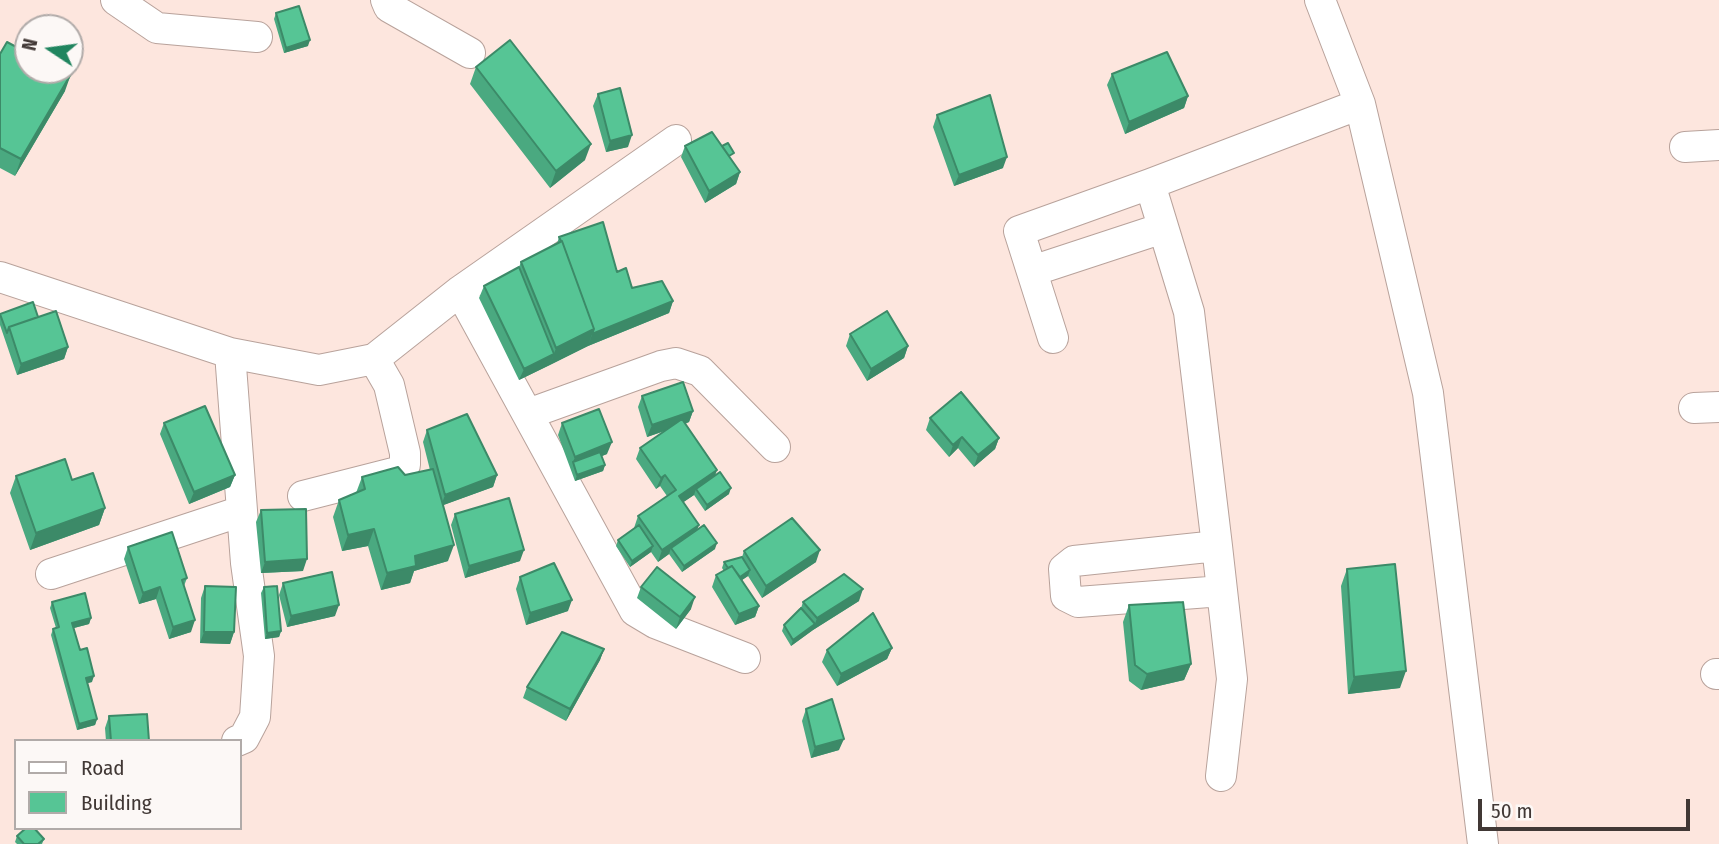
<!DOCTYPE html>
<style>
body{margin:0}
#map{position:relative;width:1719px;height:844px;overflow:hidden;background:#fde6de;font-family:"Fira Sans Condensed",sans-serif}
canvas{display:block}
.legend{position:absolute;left:14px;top:739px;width:228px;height:91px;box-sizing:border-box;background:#fcf8f6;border:2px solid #b1aba9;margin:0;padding:9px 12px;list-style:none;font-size:21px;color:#413835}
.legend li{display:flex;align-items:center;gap:14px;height:35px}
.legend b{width:35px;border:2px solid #b1aba9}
.north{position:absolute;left:14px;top:14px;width:70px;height:70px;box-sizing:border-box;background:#fcf8f6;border:2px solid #b1aba9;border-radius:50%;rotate:283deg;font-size:19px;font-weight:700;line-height:28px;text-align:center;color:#413835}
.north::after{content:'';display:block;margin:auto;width:24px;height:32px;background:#20855f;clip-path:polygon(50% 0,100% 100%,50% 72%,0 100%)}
.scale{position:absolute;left:1478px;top:799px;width:212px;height:32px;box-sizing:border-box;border:4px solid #413835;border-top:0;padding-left:9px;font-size:21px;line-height:24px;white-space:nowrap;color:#413835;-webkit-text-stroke:5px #fcf8f6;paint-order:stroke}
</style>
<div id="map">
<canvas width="1719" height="844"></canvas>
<ul class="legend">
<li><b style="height:9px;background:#fff"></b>Road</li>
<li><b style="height:19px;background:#56c595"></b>Building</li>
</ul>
<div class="north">N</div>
<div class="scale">50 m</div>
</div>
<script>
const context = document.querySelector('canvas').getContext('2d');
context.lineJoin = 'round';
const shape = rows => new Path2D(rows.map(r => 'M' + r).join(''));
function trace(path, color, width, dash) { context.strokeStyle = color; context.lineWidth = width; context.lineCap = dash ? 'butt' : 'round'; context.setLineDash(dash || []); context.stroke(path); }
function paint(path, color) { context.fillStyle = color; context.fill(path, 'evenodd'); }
const minor = shape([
 [116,0,157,28,257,37],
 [386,0,389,7,470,53],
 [1320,0,1360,104,1428,393,1483,844],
 [1685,147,1719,145],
 [1150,184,1189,312,1217,546,1232,679,1221,776],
 [1032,271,1163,228],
 [0,277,230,353,319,370,374,359,460,291,676,140],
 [460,291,635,611,655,623,745,658],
 [1053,338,1019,231,1150,184,1360,104],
 [230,353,246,563,259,656,255,717,244,738,237,741],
 [1694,408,1719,407],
 [528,414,661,366,676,363,700,371,775,447],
 [303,496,401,471,405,465,405,453,389,385,374,359],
 [1217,546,1074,561,1064,569,1066,596,1078,602,1222,591],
 [51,574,242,511],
 [1716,674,1719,674]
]);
trace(minor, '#b8a29b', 32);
trace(minor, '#fff', 30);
paint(shape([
 [276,13,308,46,284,53,274,19],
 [0,54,65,91,15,176,0,168],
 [476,67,585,160,550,188,470,84],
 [1112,74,1188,96,1184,108,1125,134,1107,85],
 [598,94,628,147,606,152,593,106],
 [937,115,1003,168,954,186,933,127],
 [685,146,731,159,740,172,736,184,705,203,681,157],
 [559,237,617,272,632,288,673,301,669,313,588,346,519,380,479,298,484,286,519,267,521,262,557,244],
 [0,314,38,317,68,347,64,359,17,375,0,325],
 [850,334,908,346,904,358,867,381,846,346],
 [642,396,693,411,689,422,685,424,715,476,729,494,705,511,694,495,683,502,697,530,715,549,682,572,669,554,658,562,651,552,630,567,616,546,618,540,634,528,638,516,667,496,660,486,656,489,636,459,640,448,665,431,647,437,638,407],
 [930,418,999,438,995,449,974,467,958,448,949,457,926,430],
 [164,423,235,475,230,487,189,504,160,434],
 [562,423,607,454,602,456,605,465,603,471,575,481,558,435],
 [427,430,497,475,493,487,443,505,448,561,414,571,410,583,381,590,368,546,342,551,333,517,339,500,356,493,362,477,405,475,430,470,423,442],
 [16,476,72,480,105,508,99,525,30,550,10,493],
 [261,510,303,571,261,573,256,522],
 [455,514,520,561,465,578,451,525],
 [128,547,187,578,184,586,191,632,169,639,156,599,139,604,124,559],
 [744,551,816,562,762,598,748,576,742,580,759,606,755,617,735,625,712,587,716,575,724,571,722,568,724,562,742,557],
 [1347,569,1400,688,1348,694,1341,586],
 [520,577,568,611,526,625,516,589],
 [283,583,335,616,287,627,279,595],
 [205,586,234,632,230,644,200,643,201,598],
 [264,587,281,631,279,637,265,639,261,593],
 [641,587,691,609,676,629,637,598],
 [859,601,813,630,791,646,782,631,784,625,801,608,803,602],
 [52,602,91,618,89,624,74,628,80,650,92,682,87,683,97,719,95,725,77,730,51,635,53,629,56,628,50,608],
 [1129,605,1191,664,1184,680,1141,690,1129,681,1123,622],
 [892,648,887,659,837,686,822,662,827,650],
 [604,649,600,660,566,721,523,698,527,687],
 [806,709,839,750,811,758,802,721],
 [109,716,149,741,106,741,105,728],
 [17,836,44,839,42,844,17,844,15,842]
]), '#4aa980');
paint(shape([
 [310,40,308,46,284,53,286,48],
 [71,74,65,91,15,176,21,159],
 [1188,96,1184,108,1125,134,1129,122],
 [632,135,628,147,606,152,610,141],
 [591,144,585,160,550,188,556,171],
 [1007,157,1003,168,954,186,959,175],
 [740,172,736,184,705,203,709,191],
 [673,301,669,313,588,346,592,334],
 [594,329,588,346,550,365,556,348],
 [908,346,904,358,867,381,871,369],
 [68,347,64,359,17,375,21,364],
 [554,354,550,365,519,380,524,369],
 [693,411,689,422,647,437,652,425],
 [962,437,958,448,949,457,953,445],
 [999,438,995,449,974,467,978,455],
 [612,442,607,454,574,467,573,462,575,457],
 [605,465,603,471,575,481,577,475],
 [717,470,713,482,696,489,694,495,675,508,679,496],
 [235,475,230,487,189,504,194,492],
 [497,475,493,487,441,506,445,495],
 [665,475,660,486,656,489,661,478],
 [731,488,729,494,705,511,707,505],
 [105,508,99,525,30,550,36,533],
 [699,525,695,536,671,548,669,554,658,562,662,550],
 [374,529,368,546,342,551,348,535],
 [717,543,715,549,682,572,684,566],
 [454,545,448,561,414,571,410,583,381,590,387,573,415,556],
 [653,546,651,552,630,567,632,561],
 [524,550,520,561,465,578,469,566],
 [820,550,816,562,762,598,766,586],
 [307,559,303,571,261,573,265,562],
 [750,570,748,576,733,586,736,580],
 [160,587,156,599,139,604,143,593],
 [863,589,859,601,813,630,791,646,793,640,815,624,817,618],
 [695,597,691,609,676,629,680,617],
 [572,600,568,611,526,625,530,613],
 [339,605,335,616,287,627,291,616],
 [759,606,755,617,735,625,739,614],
 [91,618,89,624,70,629,72,623],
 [195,620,191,632,169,639,173,627],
 [281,631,279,637,265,639,267,633],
 [204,632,234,632,230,644,200,643],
 [892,648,887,659,837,686,841,674],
 [604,649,600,660,566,721,570,709],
 [1191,664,1184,680,1141,690,1147,674],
 [1406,671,1400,688,1348,694,1354,677],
 [94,676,92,682,84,684,86,678],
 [97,719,95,725,77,730,79,724],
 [844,739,839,750,811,758,815,747]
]), '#3c8a68');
const building = shape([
 [299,6,310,40,286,48,276,13,299,6],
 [28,33,28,70,63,70,71,74,21,159,0,148,0,54,7,42,20,49,28,33],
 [510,40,591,144,556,171,476,67,510,40],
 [1167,52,1188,96,1129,122,1112,74,1167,52],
 [620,88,632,135,610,141,598,94,620,88],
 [990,95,1007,157,959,175,937,115,990,95],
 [712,132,740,172,709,191,685,146,712,132],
 [728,143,734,153,729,156,722,146,728,143],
 [603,222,617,272,626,268,632,288,662,281,673,301,592,334,594,329,562,241,561,241,559,237,603,222],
 [562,241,594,329,556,348,521,262,562,241],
 [519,267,554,354,524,369,484,286,519,267],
 [33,302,38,317,9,327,7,333,0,314,33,302],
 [56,311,68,347,21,364,9,327,56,311],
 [887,311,908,346,871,369,850,334,887,311],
 [683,382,693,411,652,425,642,396,683,382],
 [961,392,999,438,978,455,962,437,953,445,930,418,961,392],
 [205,406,235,475,194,492,164,423,205,406],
 [599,409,612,442,575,457,562,423,599,409],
 [467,414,497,475,445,495,427,430,467,414],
 [682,419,717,470,679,496,699,525,662,550,638,516,676,490,665,475,661,478,640,448,682,419],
 [600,452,605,465,577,475,573,462,600,452],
 [65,459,72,480,93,473,105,508,36,533,16,476,65,459],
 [398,467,405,475,433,469,454,545,415,556,416,566,387,573,374,529,348,535,339,500,365,489,362,477,398,467],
 [720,472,731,488,707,505,696,489,720,472],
 [509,498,524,550,469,566,455,514,509,498],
 [306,509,307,559,265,562,261,510,306,509],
 [792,518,820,550,766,586,744,551,792,518],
 [639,525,653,546,632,561,618,540,639,525],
 [704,525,717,543,684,566,671,548,704,525],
 [172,532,187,578,182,580,195,620,173,627,160,587,143,593,128,547,172,532],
 [742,557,750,570,740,577,732,566,728,568,724,562,742,557],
 [554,563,572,600,530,613,520,577,554,563],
 [1395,564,1406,671,1354,677,1347,569,1395,564],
 [732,566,759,606,739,614,716,575,732,566],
 [657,567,695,597,680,617,641,587,657,567],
 [332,572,339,605,291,616,283,583,332,572],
 [844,574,863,589,817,618,803,602,844,574],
 [205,586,236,587,234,632,204,632,205,586],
 [277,586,281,631,267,633,264,587,277,586],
 [85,593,91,618,72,623,80,650,87,648,94,676,86,678,97,719,79,724,53,629,59,627,52,602,85,593],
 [1183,602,1191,664,1147,674,1135,665,1129,605,1183,602],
 [801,608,815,624,793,640,784,625,801,608],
 [873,613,892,648,841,674,827,650,873,613],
 [562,632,604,649,570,709,527,687,562,632],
 [832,699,844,739,815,747,806,709,832,699],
 [147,714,149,741,111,741,109,716,147,714],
 [26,828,34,828,44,839,38,844,24,844,17,836,26,828]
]);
paint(building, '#56c595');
trace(building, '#3c8a68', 2);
</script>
